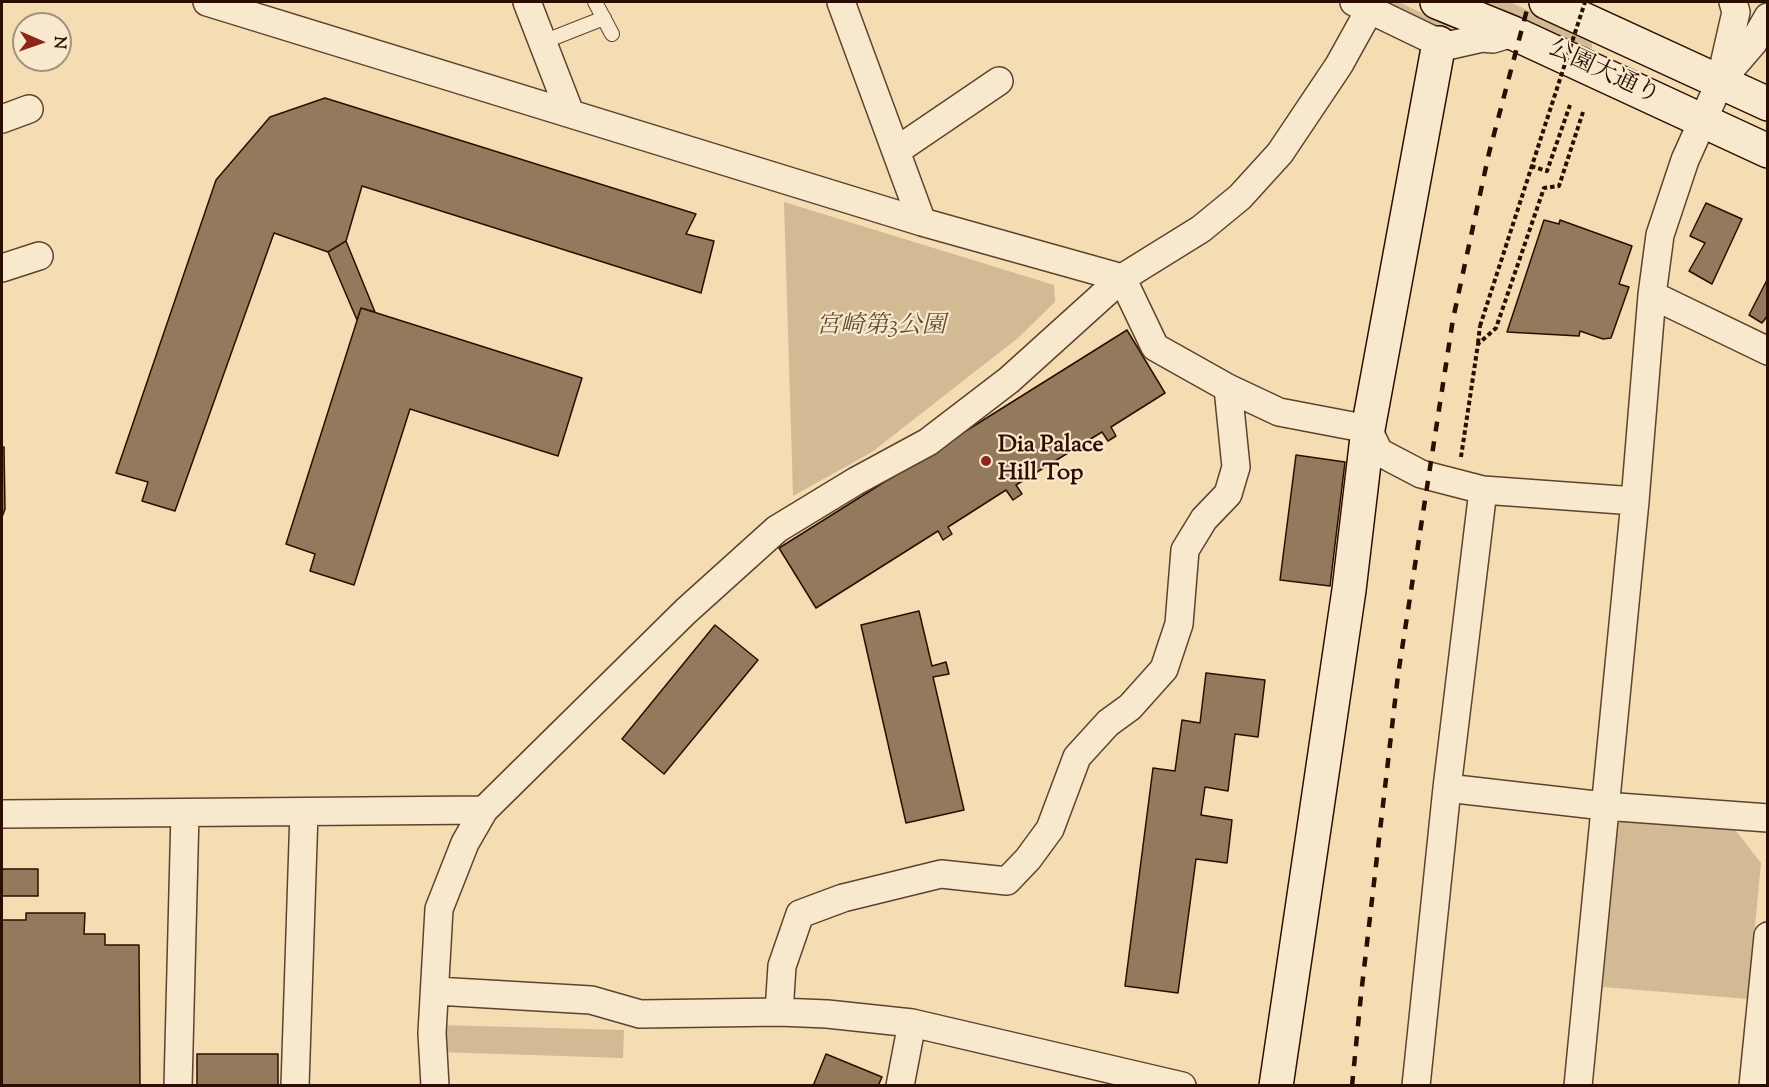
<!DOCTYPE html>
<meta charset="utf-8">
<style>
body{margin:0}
#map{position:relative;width:1769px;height:1087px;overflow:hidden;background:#f4ddb3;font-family:"Sorts Mill Goudy",serif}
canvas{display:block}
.frame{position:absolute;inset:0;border:3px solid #2c0e00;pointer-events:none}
.north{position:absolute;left:12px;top:12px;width:60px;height:60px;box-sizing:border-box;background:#f8e9ce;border:2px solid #a6917c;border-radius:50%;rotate:92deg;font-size:16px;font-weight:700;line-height:24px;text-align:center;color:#2c0e00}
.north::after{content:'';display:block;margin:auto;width:21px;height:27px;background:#8f2418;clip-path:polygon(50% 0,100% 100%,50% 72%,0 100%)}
</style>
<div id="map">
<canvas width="1769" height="1087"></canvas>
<div class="frame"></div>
<div class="north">N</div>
</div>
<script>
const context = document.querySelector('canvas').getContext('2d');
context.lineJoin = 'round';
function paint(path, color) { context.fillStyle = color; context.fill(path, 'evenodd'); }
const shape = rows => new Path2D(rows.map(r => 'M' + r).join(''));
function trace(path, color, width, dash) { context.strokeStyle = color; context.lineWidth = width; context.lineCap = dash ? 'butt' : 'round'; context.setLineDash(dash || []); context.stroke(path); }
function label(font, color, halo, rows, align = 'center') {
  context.font = font + ' "Sorts Mill Goudy","Noto Serif JP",serif'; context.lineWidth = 4.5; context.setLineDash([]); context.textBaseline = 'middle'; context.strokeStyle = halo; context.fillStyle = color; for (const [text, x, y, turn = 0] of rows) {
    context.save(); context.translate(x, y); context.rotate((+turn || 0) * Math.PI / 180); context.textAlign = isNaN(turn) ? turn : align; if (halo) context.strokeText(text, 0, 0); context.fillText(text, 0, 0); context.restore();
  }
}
paint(shape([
 [1382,2,1399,2,1463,33,1442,30],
 [1473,2,1510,2,1587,38,1592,42,1592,47,1589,52],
 [784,202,1054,285,1055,302,1018,338,872,452,793,496],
 [1626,818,1733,827,1761,863,1748,999,1603,987,1616,825],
 [440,1025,624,1030,623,1058,439,1052]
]), '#d2ba95');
const building = shape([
 [325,98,696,214,686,234,714,241,701,293,362,186,346,241,328,252,274,233,175,511,142,501,148,482,116,473,216,180,270,117,325,98],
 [1706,203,1742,219,1712,284,1689,271,1705,243,1690,236,1706,203],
 [1544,220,1559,224,1560,220,1632,246,1619,284,1629,287,1611,338,1603,339,1580,331,1579,336,1507,332,1544,220],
 [346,241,375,312,361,308,357,320,328,252,346,241],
 [1768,278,1768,315,1762,323,1749,315,1768,278],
 [361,308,582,378,558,456,410,409,354,585,310,571,315,554,286,544,361,308],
 [1127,330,1165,393,1111,427,1116,436,1108,441,1102,432,1016,485,1022,494,1013,500,1006,490,948,527,952,534,943,540,938,531,816,608,779,548,1127,330],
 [2,447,4,447,5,509,2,517,2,447],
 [1296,455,1345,462,1330,586,1280,580,1296,455],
 [919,611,932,666,946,662,949,674,933,677,964,810,906,823,861,625,919,611],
 [715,625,758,660,664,774,622,739,715,625],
 [1206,673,1265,680,1258,737,1235,734,1228,791,1205,787,1201,815,1232,820,1227,863,1196,859,1178,993,1125,986,1153,768,1175,771,1182,720,1200,723,1206,673],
 [2,869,38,869,38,896,2,896,2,869],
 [26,913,85,913,84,934,105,934,105,945,139,945,140,1086,2,1086,2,920,26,920,26,913],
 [197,1054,278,1054,278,1086,197,1086,197,1054],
 [826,1054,882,1077,878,1086,813,1086,826,1054]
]);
paint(building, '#947a5d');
trace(building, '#2c0e00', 1.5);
const lane = shape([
 [595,2,612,34],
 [543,42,604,18]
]);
const street = shape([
 [207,2,922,222,1122,278,1155,347,1228,388,1279,412,1368,429,1379,452,1421,474,1483,490,1635,501],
 [527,2,570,113],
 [841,2,922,222],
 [1354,2,1439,43,1451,45,1482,38,1493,39,1513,33],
 [1723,78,1753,43,1768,17],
 [2,119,29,109],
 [896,151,999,81],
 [2,268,39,256],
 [1652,295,1768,351],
 [1447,788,1604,806,1768,818],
 [2,814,484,810],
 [436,991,591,1000,640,1014,779,1012,827,1014,912,1023,1182,1086],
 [779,1012,782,966,800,914,843,898,941,874,1007,881,1028,859,1050,829,1077,757,1108,723,1130,707,1164,669,1179,624,1185,550,1204,519,1228,494,1236,467,1228,388],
 [178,1086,185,813],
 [295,1086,304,812],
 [435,1086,432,1033,439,909,465,843,484,810,686,611,777,529,856,481,928,442,1009,380,1122,278,1201,229,1240,197,1280,153,1339,65,1370,9],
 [900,1086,912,1023],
 [1416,1086,1447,788,1483,490],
 [1578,1086,1635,501,1652,295,1660,235,1685,160,1720,82,1736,12,1733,2],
 [1753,1086,1768,936]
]);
const secondary = shape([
 [1437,2,1513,33,1768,151],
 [1546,2,1768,104],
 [1276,1086,1349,590,1368,429,1439,43]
]);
trace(lane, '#5e422d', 16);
trace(street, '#5e422d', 30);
trace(secondary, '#2c0e00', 36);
trace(shape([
 [1531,166,1547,171,1570,105],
 [1478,343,1480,326],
 [1461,457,1478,344,1496,328,1544,188,1559,186,1583,112]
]), '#2c0e00', 4, [4.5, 3]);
trace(lane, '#f8e9ce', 14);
trace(street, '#f8e9ce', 27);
trace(secondary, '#f8e9ce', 33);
trace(shape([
 [1352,1086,1361,995,1398,675,1453,319,1489,153,1529,2]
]), '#2c0e00', 4.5, [10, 10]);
trace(shape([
 [1480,326,1585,2]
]), '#2c0e00', 4, [4.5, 3]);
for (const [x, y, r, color] of [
 [986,461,6,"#8f2418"]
]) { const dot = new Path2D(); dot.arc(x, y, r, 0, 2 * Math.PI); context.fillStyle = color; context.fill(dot); trace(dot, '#f8e9ce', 2); }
label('24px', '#2c0e00', '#f8e9ce', [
 ["公園大通り",1603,74,25]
]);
label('italic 24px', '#664a34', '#f8e9ce', [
 ["宮崎第3公園",881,328]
]);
label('bold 24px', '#2c0e00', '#f8e9ce', [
 ["Dia Palace",998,447],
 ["Hill Top",998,475]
], 'left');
</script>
